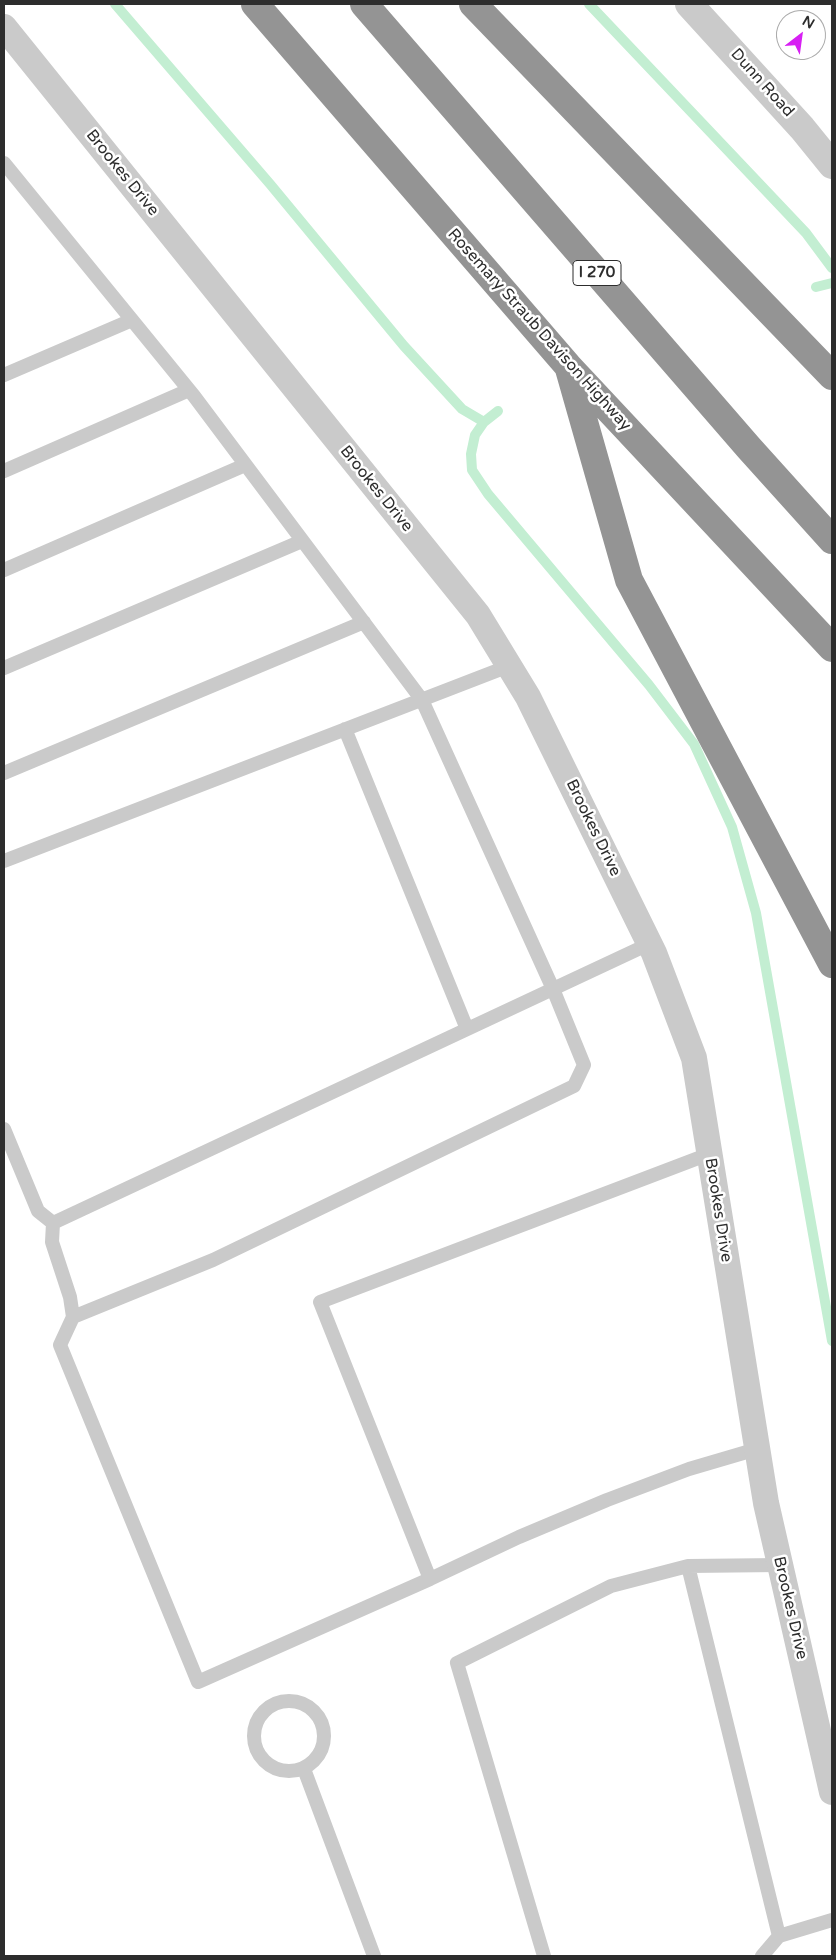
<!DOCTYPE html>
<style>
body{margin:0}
#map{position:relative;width:836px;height:1960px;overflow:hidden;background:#fff;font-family:"Varela Round",sans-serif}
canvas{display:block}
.frame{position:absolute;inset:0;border:5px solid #2d2d2d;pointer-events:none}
.north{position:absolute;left:776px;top:10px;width:50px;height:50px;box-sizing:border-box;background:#fff;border:1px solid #ababab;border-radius:50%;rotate:30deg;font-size:14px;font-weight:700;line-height:20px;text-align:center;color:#2d2d2d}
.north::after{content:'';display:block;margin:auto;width:18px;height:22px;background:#d720f3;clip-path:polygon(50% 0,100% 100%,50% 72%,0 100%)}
</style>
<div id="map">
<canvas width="836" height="1960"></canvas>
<div class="frame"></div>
<div class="north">N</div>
</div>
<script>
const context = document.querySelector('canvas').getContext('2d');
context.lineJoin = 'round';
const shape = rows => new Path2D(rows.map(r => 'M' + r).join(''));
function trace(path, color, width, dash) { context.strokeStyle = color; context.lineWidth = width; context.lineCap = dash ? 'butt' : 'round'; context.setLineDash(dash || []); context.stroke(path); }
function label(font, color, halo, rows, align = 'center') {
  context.font = font + ' "Varela Round",sans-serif'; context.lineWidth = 5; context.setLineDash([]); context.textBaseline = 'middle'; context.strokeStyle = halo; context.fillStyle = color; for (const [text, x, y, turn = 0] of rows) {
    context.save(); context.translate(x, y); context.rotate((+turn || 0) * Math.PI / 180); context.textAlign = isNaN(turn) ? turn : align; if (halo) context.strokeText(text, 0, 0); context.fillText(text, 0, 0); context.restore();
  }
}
trace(shape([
 [115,4,270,184,404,346,462,409,484,422],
 [589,4,806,233,832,268],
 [816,287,832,283],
 [498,411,484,422,475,435,471,454,472,470,488,494,649,685,694,744,732,827,756,913,832,1341]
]), '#c3eed2', 10);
trace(shape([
 [4,163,194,396,422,700,553,989,584,1065,574,1086,213,1260,73,1317,70,1297,52,1242,53,1223],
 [4,375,132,320],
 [4,471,189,390],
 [4,570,245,465],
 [4,668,302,541],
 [345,729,467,1029],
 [4,773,364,622],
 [4,861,509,666],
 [4,1129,38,1211,53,1223,649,944],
 [709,1154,320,1302,430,1579,519,1537,607,1500,689,1469,757,1449],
 [73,1317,60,1345,198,1682,430,1579],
 [688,1566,779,1936,832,1920],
 '254 1736a35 35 0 1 1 70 0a35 35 0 1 1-70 0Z',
 [304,1769,374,1956],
 [544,1956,457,1663,611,1586,688,1566,780,1565],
 [762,1956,779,1936]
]), '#cacaca', 14);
trace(shape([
 [4,27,478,615,528,697,654,953,694,1058,766,1503,832,1792]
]), '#cacaca', 26);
trace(shape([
 [689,4,802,128,832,165]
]), '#cacaca', 28);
trace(shape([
 [255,4,568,366,832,648],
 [364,4,749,448,832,540],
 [473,4,832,376],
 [569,369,629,580,832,964]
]), '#949494', 28);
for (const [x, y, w] of [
 [597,273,48]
]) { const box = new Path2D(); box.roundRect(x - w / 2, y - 12.5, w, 25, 4); context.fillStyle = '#fff'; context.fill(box); trace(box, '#2d2d2d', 1); }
label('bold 15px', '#2d2d2d', null, [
 ["I 270",597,273]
]);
label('16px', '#2d2d2d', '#fff', [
 ["Dunn Road",762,83,48],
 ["Brookes Drive",122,173,51],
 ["Rosemary Straub Davison Highway",539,330,48],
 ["Brookes Drive",376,489,51],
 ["Brookes Drive",593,828,64],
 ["Brookes Drive",718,1210,81],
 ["Brookes Drive",790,1608,77]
]);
</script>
